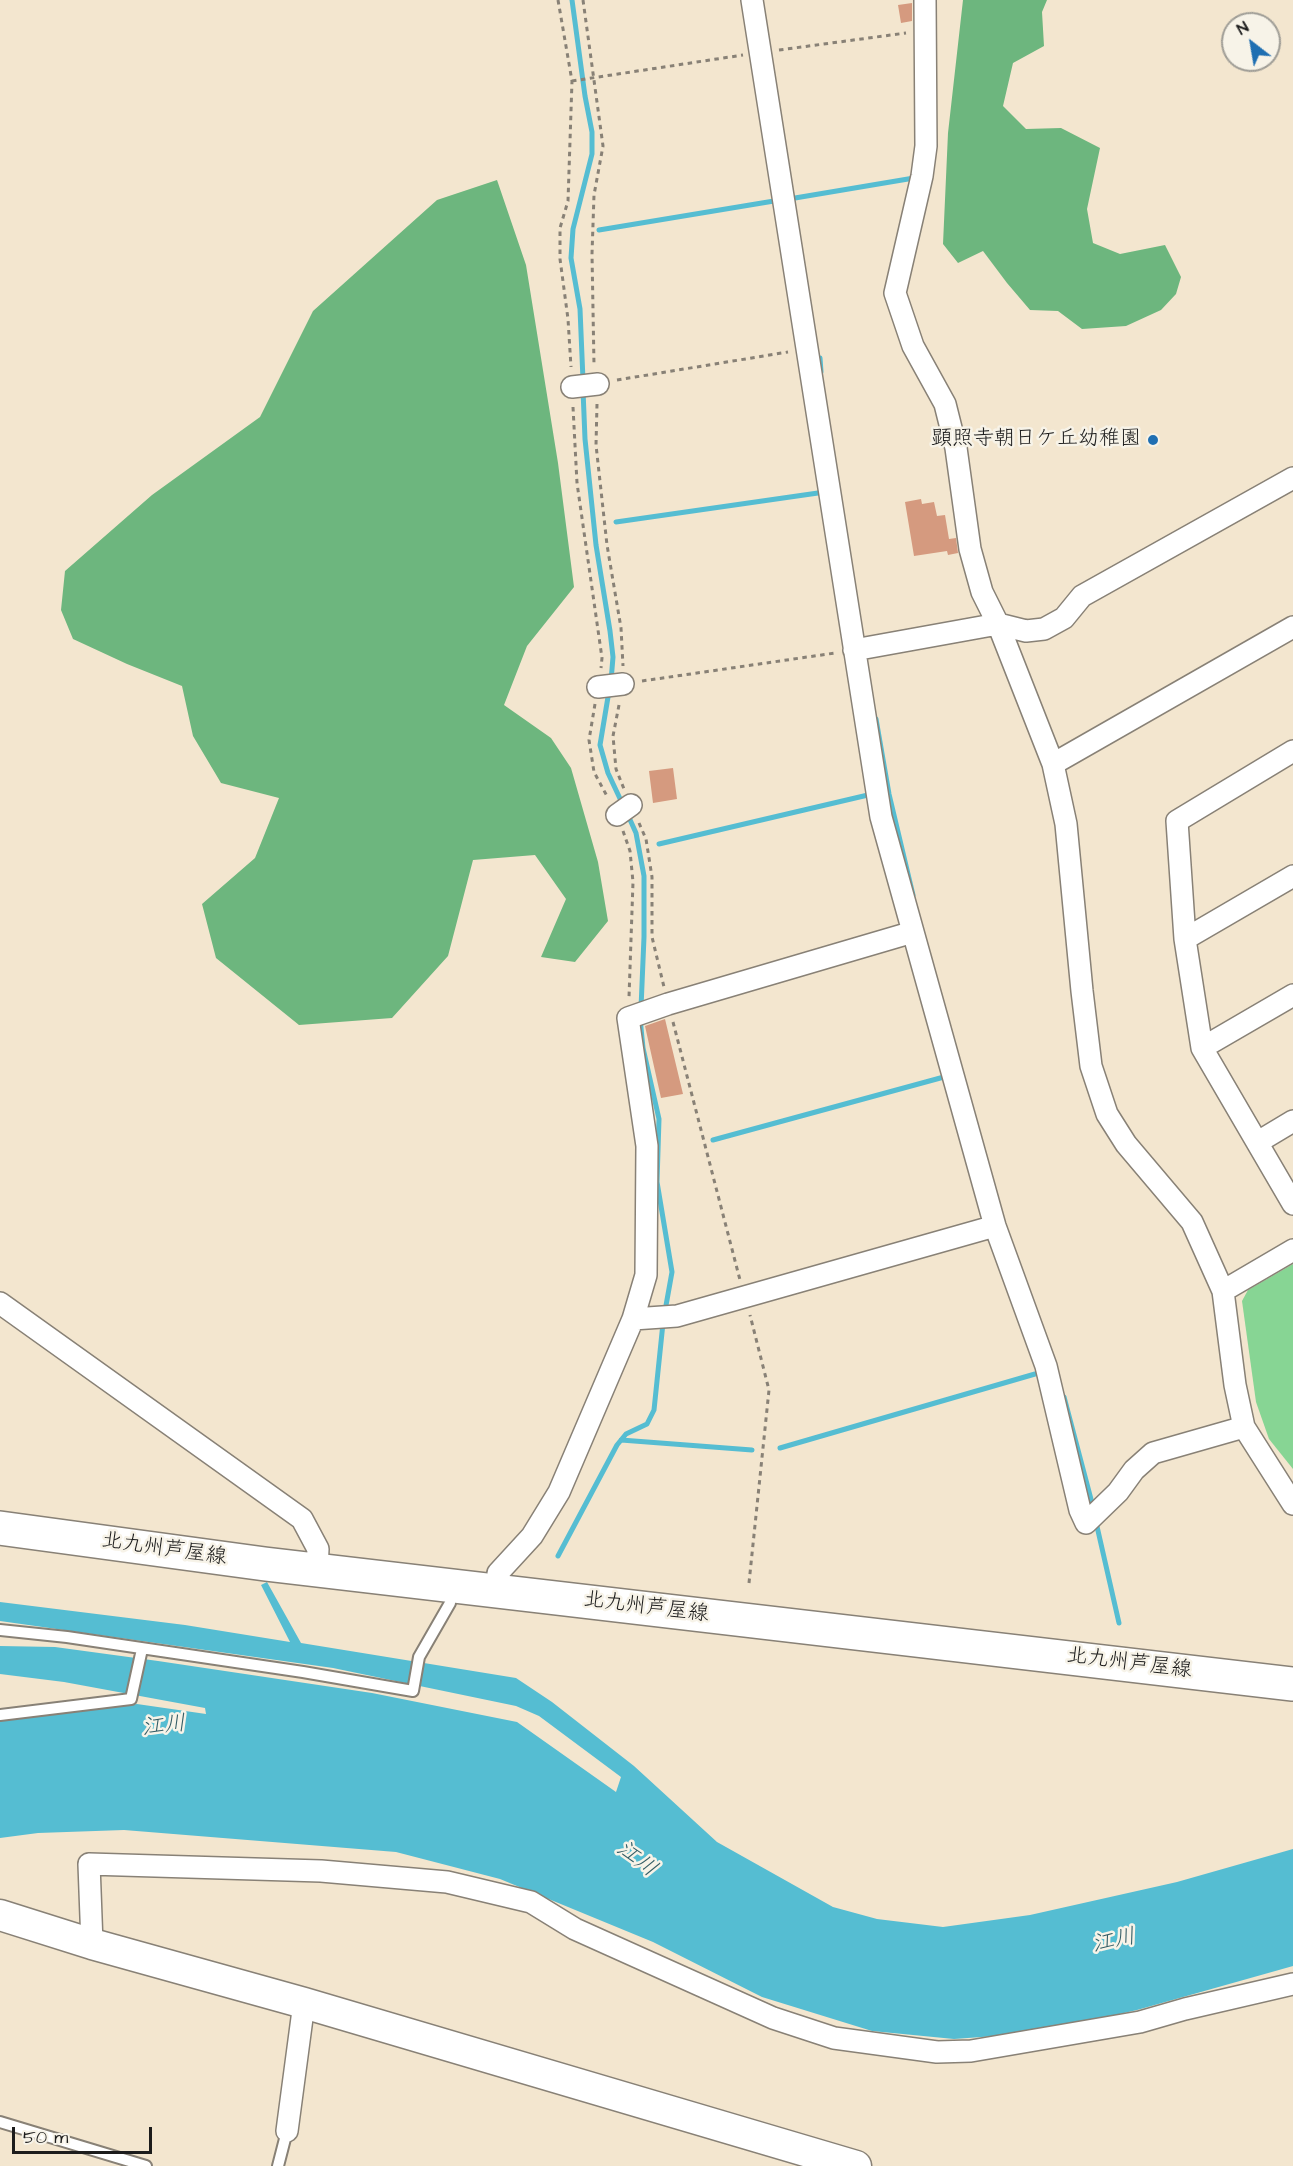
<!DOCTYPE html>
<meta charset="utf-8">
<style>
body{margin:0}
#map{position:relative;width:1293px;height:2166px;overflow:hidden;background:#f3e6cf;font-family:"Architects Daughter",sans-serif}
canvas{display:block}
.north{position:absolute;left:1221px;top:12px;width:60px;height:60px;box-sizing:border-box;background:#f7f3e8;border:2px solid #9f9d96;border-radius:50%;rotate:329deg;font-size:16px;font-weight:700;line-height:24px;text-align:center;color:#1c1c1c}
.north::after{content:'';display:block;margin:auto;width:21px;height:27px;background:#1f6fb2;clip-path:polygon(50% 0,100% 100%,50% 72%,0 100%)}
.scale{position:absolute;left:12px;top:2127px;width:140px;height:27px;box-sizing:border-box;border:3px solid #1c1c1c;border-top:0;padding-left:8px;font-size:18px;line-height:21px;white-space:nowrap;color:#1c1c1c;-webkit-text-stroke:4px #f7f3e8;paint-order:stroke}
</style>
<div id="map">
<canvas width="1293" height="2166"></canvas>
<div class="north">N</div>
<div class="scale">50 m</div>
</div>
<script>
const context = document.querySelector('canvas').getContext('2d');
context.lineJoin = 'round';
function paint(path, color) { context.fillStyle = color; context.fill(path, 'evenodd'); }
const shape = rows => new Path2D(rows.map(r => 'M' + r).join(''));
function trace(path, color, width, dash) { context.strokeStyle = color; context.lineWidth = width; context.lineCap = dash ? 'butt' : 'round'; context.setLineDash(dash || []); context.stroke(path); }
function label(font, color, halo, rows, align = 'center') {
  context.font = font + ' "Architects Daughter","Klee One",sans-serif'; context.lineWidth = 5; context.setLineDash([]); context.textBaseline = 'middle'; context.strokeStyle = halo; context.fillStyle = color; for (const [text, x, y, turn = 0] of rows) {
    context.save(); context.translate(x, y); context.rotate((+turn || 0) * Math.PI / 180); context.textAlign = isNaN(turn) ? turn : align; if (halo) context.strokeText(text, 0, 0); context.fillText(text, 0, 0); context.restore();
  }
}
paint(shape([
 [1293,1264,1293,1469,1269,1439,1256,1402,1242,1301,1248,1290]
]), '#87d594');
paint(shape([
 [963,0,1047,0,1042,12,1044,46,1013,63,1003,106,1026,129,1061,128,1100,148,1087,209,1093,243,1120,254,1165,245,1181,277,1176,294,1161,310,1126,326,1082,329,1058,311,1030,310,1007,283,983,251,958,263,943,244,948,133],
 [497,180,526,265,558,463,574,587,527,646,504,705,551,738,571,768,598,862,608,921,575,962,541,957,566,899,535,855,473,860,448,956,392,1018,299,1025,216,958,202,904,255,858,279,798,221,783,193,736,182,686,127,664,73,639,61,610,65,571,152,495,260,417,313,311,437,200]
]), '#6db67e');
paint(shape([
 [267,1582,301,1643,516,1678,552,1702,634,1766,717,1842,833,1907,877,1919,943,1927,1030,1915,1177,1882,1293,1849,1293,1966,1137,2010,1037,2033,954,2039,872,2031,762,1997,653,1942,500,1879,396,1852,124,1830,38,1833,0,1838,0,1719,137,1704,206,1714,205,1708,64,1682,0,1674,0,1646,55,1647,158,1661,372,1693,517,1722,616,1792,621,1777,539,1716,516,1706,333,1668,0,1621,0,1602,185,1625,290,1642,261,1585]
]), '#55bdd2');
trace(shape([
 [572,0,585,96,592,132,592,154,573,229,571,258,580,309,583,380],
 [795,198,914,178],
 [599,230,774,201],
 [820,358,821,372],
 [583,390,585,439,596,545,610,631,613,657,611,681],
 [616,522,818,493],
 [609,691,600,745,608,773,623,805],
 [876,719,889,794,913,895],
 [627,813,636,833,644,876,644,937,641,1008],
 [659,844,868,795],
 [640,1018,643,1048,659,1119,657,1182,672,1272,665,1311],
 [713,1140,944,1077],
 [1064,1397,1093,1507],
 [621,1440,752,1450],
 [780,1448,1035,1374],
 [1096,1522,1119,1623],
 [558,1556,617,1445,626,1434,647,1424,654,1410,663,1323]
]), '#55bdd2', 5);
paint(shape([
 [912,3,912,21,901,23,898,5],
 [921,499,922,504,934,502,937,516,945,515,949,539,956,538,958,553,948,555,947,551,914,556,905,502],
 [673,768,677,799,653,803,649,771],
 [665,1019,683,1094,661,1098,645,1026]
]), '#d59a7f');
const lane = shape([
 [0,1630,67,1637,303,1672,413,1691,419,1657,450,1603],
 [0,1715,131,1699,142,1649],
 [0,2122,146,2166],
 [278,2166,287,2131]
]);
const street = shape([
 [752,0,881,817,995,1226,1046,1366,1080,1510,1086,1523,1118,1492,1134,1470,1153,1453,1244,1427],
 [925,0,926,146,922,176,895,293,913,346,945,404,956,448,970,549,982,592,998,624,1053,764,1066,824,1082,991,1091,1066,1107,1114,1126,1144,1192,1222,1223,1291,1235,1385,1244,1427,1293,1504],
 [572,387,598,384],
 [854,650,998,624,1026,631,1044,629,1064,618,1082,596,1293,478],
 [598,687,623,684],
 [1293,751,1177,821,1185,939,1202,1048,1293,1204],
 [1053,764,1293,627],
 [617,815,631,805],
 [1185,939,1293,876],
 [1202,1048,1293,995],
 [1258,1142,1293,1121],
 [1223,1291,1293,1250],
 [0,1303,302,1519,318,1549,317,1570],
 [633,1319,677,1316,995,1226],
 [498,1573,532,1536,559,1492,633,1319,646,1275,647,1146,628,1018,668,1004,913,932],
 [92,1944,89,1864,321,1871,447,1882,531,1902,575,1929,773,2018,834,2038,937,2052,971,2051,1140,2022,1185,2009,1293,1984],
 [287,2131,304,2003]
]);
const secondary = shape([
 [0,1915,92,1944,304,2003,856,2166]
]);
const primary = shape([
 [0,1528,265,1564,1293,1684]
]);
trace(lane, '#888176', 14);
trace(street, '#888176', 24);
trace(secondary, '#888176', 33);
trace(primary, '#888176', 36);
trace(shape([
 [558,0,572,81,568,201,560,228,560,259,568,319,571,367],
 [583,0,603,146,594,195,592,254,594,365],
 [779,50,906,33],
 [572,81,743,55],
 [617,380,788,352],
 [597,404,596,445,607,545,621,628,623,666],
 [573,407,577,483,602,658,601,668],
 [642,681,835,653],
 [595,704,589,740,594,772,608,798],
 [619,705,613,736,616,769,624,789],
 [639,823,646,839,652,877,652,937,664,987],
 [623,831,630,851,633,882,629,997],
 [673,1022,740,1280],
 [749,1583,769,1390,750,1315]
]), '#888176', 3, [4.5, 4.5]);
trace(lane, '#fff', 10);
trace(street, '#fff', 21);
trace(secondary, '#fff', 30);
trace(primary, '#fff', 33);
for (const [x, y, r, color] of [
 [1153,440,6,"#1f6fb2"]
]) { const dot = new Path2D(); dot.arc(x, y, r, 0, 2 * Math.PI); context.fillStyle = color; context.fill(dot); trace(dot, '#f7f3e8', 2); }
label('21px', '#1c1c1c', '#f7f3e8', [
 ["顕照寺朝日ケ丘幼稚園",1141,440]
], 'right');
label('21px', '#1c1c1c', '#f7f3e8', [
 ["北九州芦屋線",164,1550,8],
 ["北九州芦屋線",646,1608,7],
 ["北九州芦屋線",1129,1664,7]
]);
label('italic 22px', '#335c65', '#f7f3e8', [
 ["江川",164,1727,-6],
 ["江川",636,1860,37],
 ["江川",1114,1942,-12]
]);
</script>
